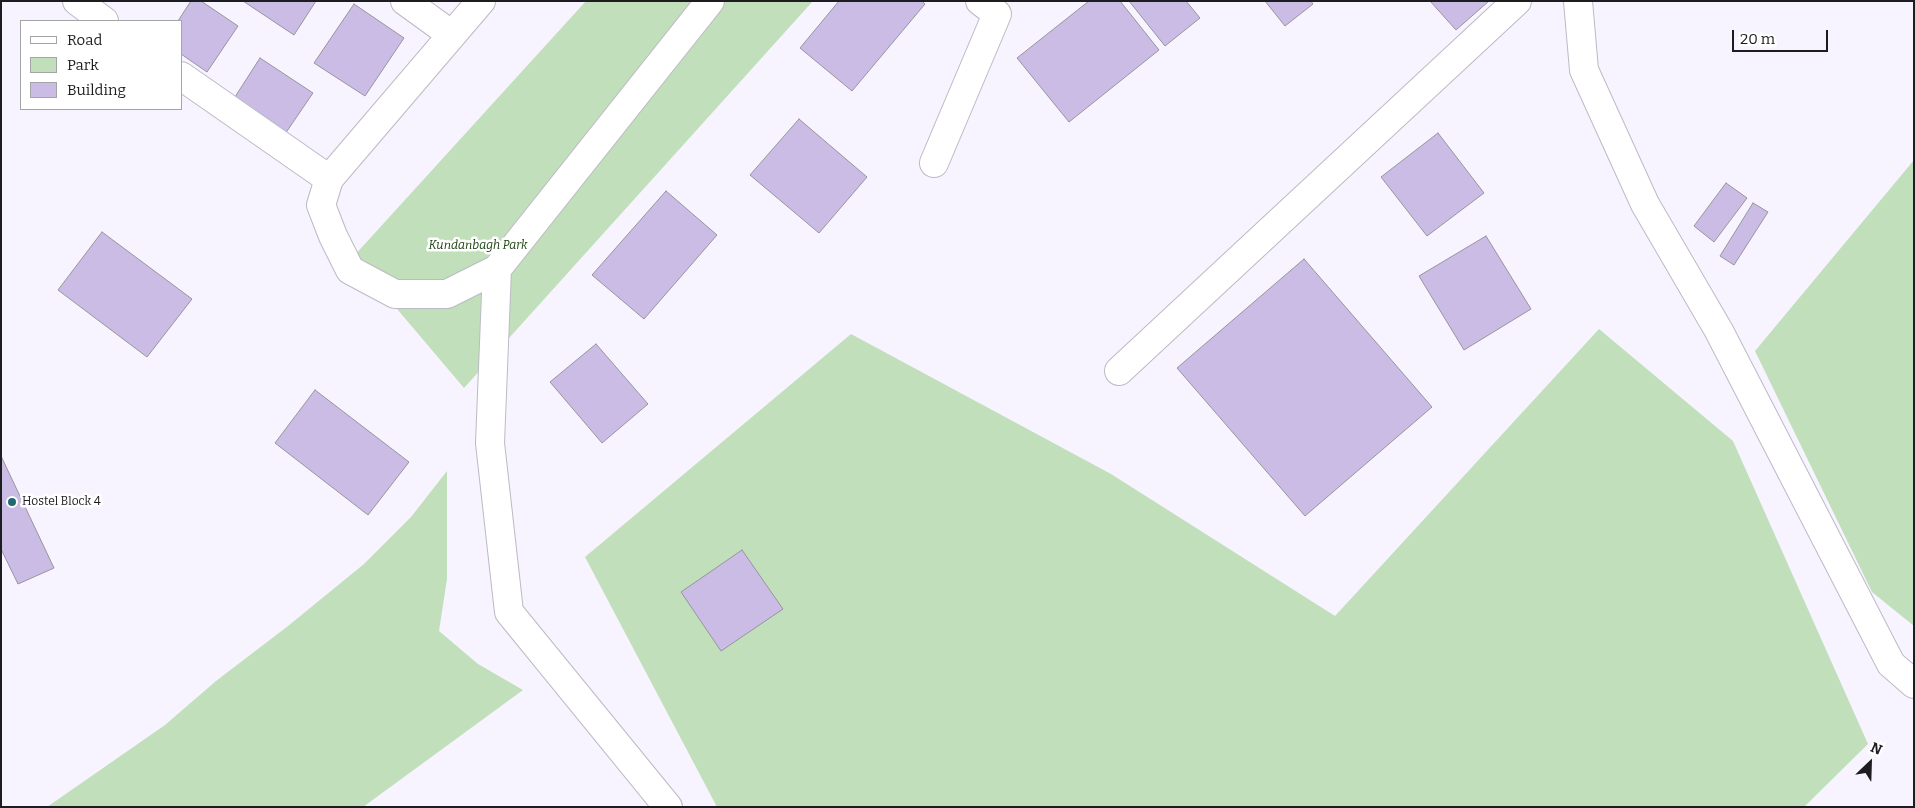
<!DOCTYPE html>
<style>
body{margin:0}
#map{position:relative;width:1915px;height:808px;overflow:hidden;background:#f7f4ff;font-family:Bitter,serif}
canvas{display:block}
.frame{position:absolute;inset:0;border:2px solid #1d1c20;pointer-events:none}
.legend{position:absolute;left:20px;top:20px;width:162px;height:90px;box-sizing:border-box;background:#fff;border:1px solid #a5a4a6;margin:0;padding:6px 9px;list-style:none;font-size:15px;color:#1d1c20}
.legend li{display:flex;align-items:center;gap:10px;height:25px}
.legend b{width:25px;border:1px solid #a5a4a6}
.north{position:absolute;left:1845px;top:738px;width:50px;height:50px;-webkit-text-stroke:4px #fff;paint-order:stroke;rotate:24deg;font-size:14px;font-weight:700;line-height:20px;text-align:center;color:#1d1c20}
.north::after{content:'';display:block;margin:auto;width:18px;height:22px;background:#1d1c20;clip-path:polygon(50% 0,100% 100%,50% 72%,0 100%)}
.scale{position:absolute;left:1732px;top:30px;width:96px;height:22px;box-sizing:border-box;border:2px solid #1d1c20;border-top:0;padding-left:6px;font-size:15px;line-height:18px;white-space:nowrap;color:#1d1c20;-webkit-text-stroke:4px #fff;paint-order:stroke}
</style>
<div id="map">
<canvas width="1915" height="808"></canvas>
<div class="frame"></div>
<ul class="legend">
<li><b style="height:6px;background:#fff"></b>Road</li>
<li><b style="height:14px;background:#c1dfbb"></b>Park</li>
<li><b style="height:14px;background:#cbbce6"></b>Building</li>
</ul>
<div class="north">N</div>
<div class="scale">20 m</div>
</div>
<script>
const context = document.querySelector('canvas').getContext('2d');
context.lineJoin = 'round';
function paint(path, color) { context.fillStyle = color; context.fill(path, 'evenodd'); }
const shape = rows => new Path2D(rows.map(r => 'M' + r).join(''));
function trace(path, color, width, dash) { context.strokeStyle = color; context.lineWidth = width; context.lineCap = dash ? 'butt' : 'round'; context.setLineDash(dash || []); context.stroke(path); }
function label(font, color, halo, rows, align = 'center') {
  context.font = font + ' Bitter,serif'; context.lineWidth = 5; context.setLineDash([]); context.textBaseline = 'middle'; context.strokeStyle = halo; context.fillStyle = color; for (const [text, x, y, turn = 0] of rows) {
    context.save(); context.translate(x, y); context.rotate((+turn || 0) * Math.PI / 180); context.textAlign = isNaN(turn) ? turn : align; if (halo) context.strokeText(text, 0, 0); context.fillText(text, 0, 0); context.restore();
  }
}
paint(shape([
 [586,1,813,1,464,388,353,257],
 [1914,160,1914,626,1872,592,1755,351],
 [1599,329,1733,441,1868,744,1804,807,717,807,585,557,851,334,1111,474,1335,616],
 [447,471,447,579,439,631,478,664,523,690,363,807,47,807,165,725,216,681,288,626,364,564,411,517]
]), '#c1dfbb');
const building = shape([
 [191,1,201,1,238,26,207,72,181,54,181,21,178,21,191,1],
 [243,1,316,1,294,35,243,1],
 [839,1,922,1,925,4,852,91,800,48,839,1],
 [1089,1,1120,1,1159,50,1069,122,1017,58,1089,1],
 [1129,1,1186,1,1200,18,1165,46,1129,1],
 [1265,1,1311,1,1313,4,1285,26,1265,1],
 [1430,1,1489,1,1456,30,1430,1],
 [354,4,404,38,365,96,314,63,354,4],
 [260,58,313,93,285,134,233,100,260,58],
 [799,119,867,177,819,233,750,175,799,119],
 [1438,133,1484,193,1427,236,1381,177,1438,133],
 [1726,183,1747,198,1714,242,1694,226,1726,183],
 [666,191,717,235,644,319,592,275,666,191],
 [1753,203,1768,212,1734,265,1720,256,1753,203],
 [102,232,192,299,147,357,58,290,102,232],
 [1486,236,1531,309,1464,350,1419,276,1486,236],
 [1304,259,1432,407,1305,516,1177,368,1304,259],
 [596,344,648,404,602,443,550,382,596,344],
 [315,390,409,462,368,515,275,443,315,390],
 [1,456,54,568,18,584,1,549,1,456],
 [742,550,783,609,721,651,681,592,742,550]
]);
paint(building, '#cbbce6');
trace(building, '#97949d', 1);
const street = shape([
 [77,1,104,21],
 [405,1,452,35],
 [481,1,329,179,321,205,333,236,350,270,395,294,447,294,497,269,710,1],
 [1578,1,1584,70,1645,204,1719,331,1891,664,1914,684],
 [181,76,329,179],
 [934,163,997,14,980,1],
 [497,269,490,443,509,612,668,807],
 [1119,371,1517,1]
]);
trace(street, '#bcbac4', 30);
trace(street, '#fff', 28);
for (const [x, y, r, color] of [
 [12,502,5,"#1f6a72"]
]) { const dot = new Path2D(); dot.arc(x, y, r, 0, 2 * Math.PI); context.fillStyle = color; context.fill(dot); trace(dot, '#fff', 2); }
label('italic 12px', '#1a4210', '#fff', [
 ["Kundanbagh Park",478,246]
]);
label('12px', '#1d1c20', '#fff', [
 ["Hostel Block 4",22,502]
], 'left');
</script>
